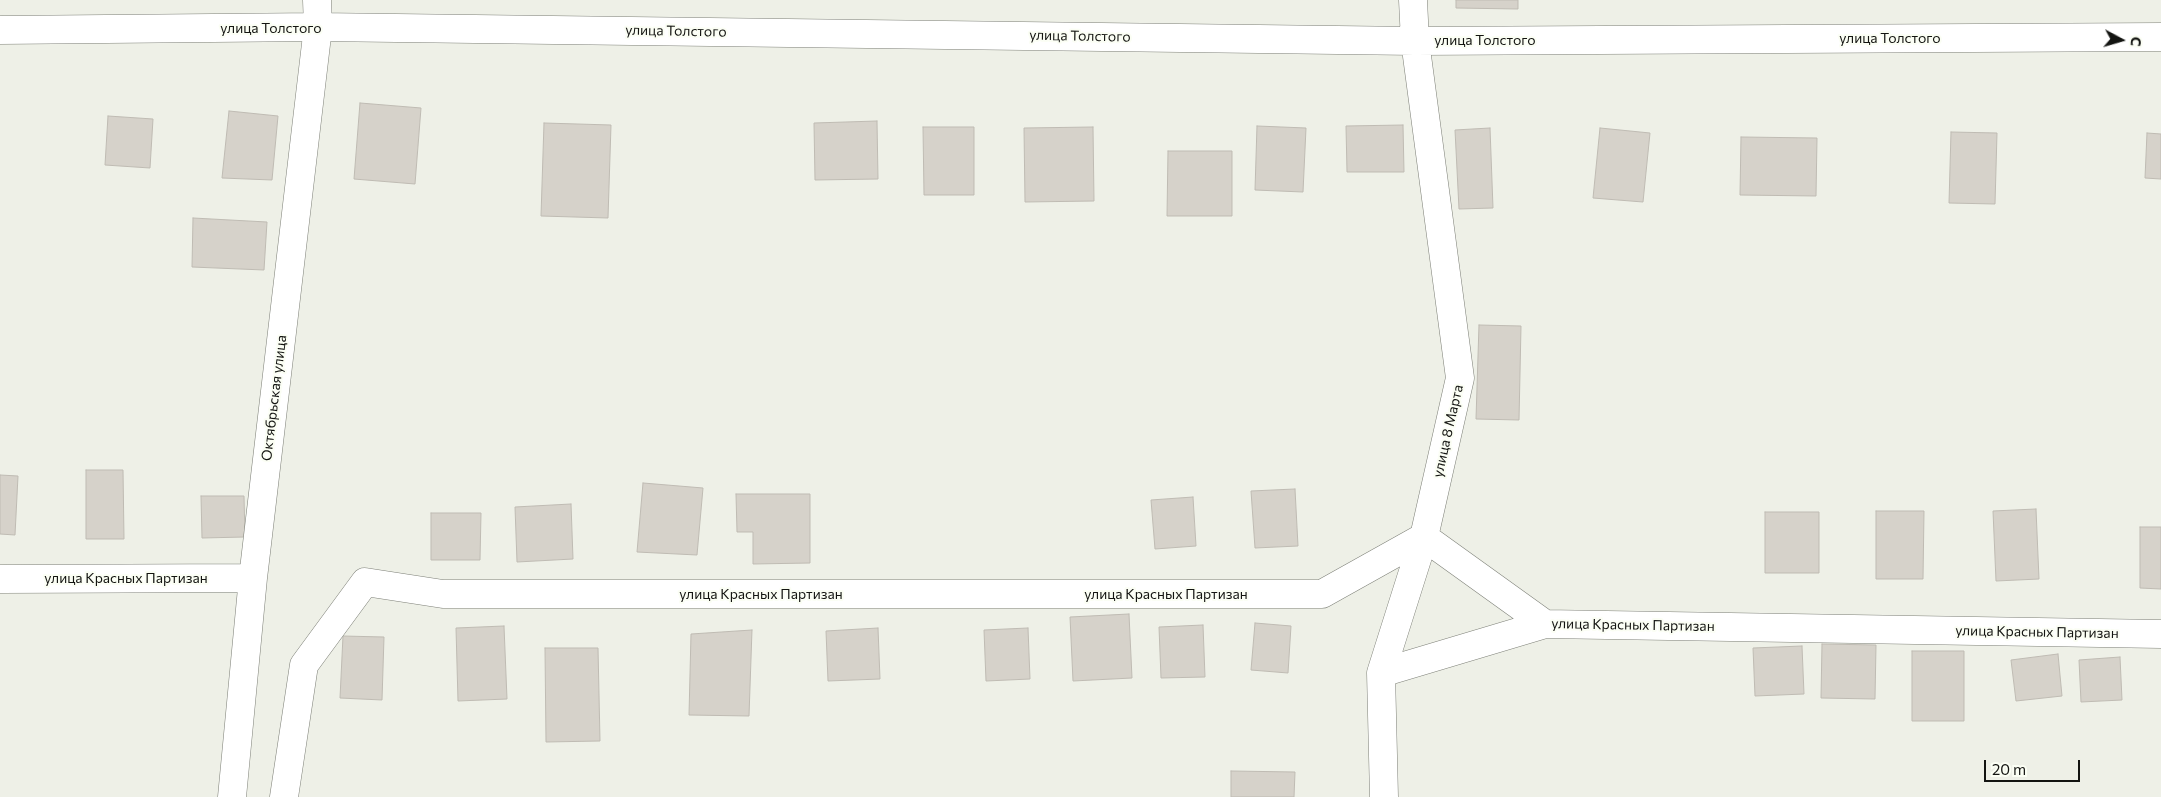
<!DOCTYPE html>
<meta charset="utf-8">
<style>
body{margin:0}
#map{position:relative;width:2161px;height:797px;overflow:hidden;background:#eef0e7;font-family:Commissioner,sans-serif}
canvas{display:block}
.north{position:absolute;left:2096px;top:15px;width:50px;height:50px;-webkit-text-stroke:4px #fbfef4;paint-order:stroke;rotate:96deg;font-size:14px;font-weight:700;line-height:20px;text-align:center;color:#131411}
.north::after{content:'';display:block;margin:auto;width:18px;height:22px;background:#131411;clip-path:polygon(50% 0,100% 100%,50% 72%,0 100%)}
.scale{position:absolute;left:1984px;top:760px;width:96px;height:22px;box-sizing:border-box;border:2px solid #131411;border-top:0;padding-left:6px;font-size:15px;line-height:18px;white-space:nowrap;color:#131411;-webkit-text-stroke:4px #fbfef4;paint-order:stroke}
</style>
<div id="map">
<canvas width="2161" height="797"></canvas>
<div class="north">С</div>
<div class="scale">20 m</div>
</div>
<script>
const context = document.querySelector('canvas').getContext('2d');
context.lineJoin = 'round';
function paint(path, color) { context.fillStyle = color; context.fill(path, 'evenodd'); }
const shape = rows => new Path2D(rows.map(r => 'M' + r).join(''));
function trace(path, color, width, dash) { context.strokeStyle = color; context.lineWidth = width; context.lineCap = dash ? 'butt' : 'round'; context.setLineDash(dash || []); context.stroke(path); }
function label(font, color, halo, rows, align = 'center') {
  context.font = font + ' Commissioner,sans-serif'; context.lineWidth = 4; context.setLineDash([]); context.textBaseline = 'middle'; context.strokeStyle = halo; context.fillStyle = color; for (const [text, x, y, turn = 0] of rows) {
    context.save(); context.translate(x, y); context.rotate((+turn || 0) * Math.PI / 180); context.textAlign = isNaN(turn) ? turn : align; if (halo) context.strokeText(text, 0, 0); context.fillText(text, 0, 0); context.restore();
  }
}
const building = shape([
 [1456,0,1518,0,1518,9,1456,8,1456,0],
 [360,103,421,108,415,184,354,179,360,103],
 [229,111,278,116,272,180,222,178,229,111],
 [108,116,153,119,150,168,105,165,108,116],
 [877,121,878,179,815,180,814,123,877,121],
 [544,123,611,125,608,218,541,216,544,123],
 [1403,125,1404,172,1347,172,1346,126,1403,125],
 [1257,126,1306,128,1303,192,1255,190,1257,126],
 [923,127,974,127,974,195,924,195,923,127],
 [1093,127,1094,201,1025,202,1024,128,1093,127],
 [1490,128,1493,208,1459,209,1455,130,1490,128],
 [1600,128,1650,133,1643,202,1593,198,1600,128],
 [1951,132,1997,133,1995,204,1949,203,1951,132],
 [2147,133,2161,134,2161,179,2145,178,2147,133],
 [1741,137,1817,138,1816,196,1740,195,1741,137],
 [1168,151,1232,151,1232,216,1167,216,1168,151],
 [193,218,267,222,264,270,192,267,193,218],
 [1479,325,1521,326,1519,420,1476,419,1479,325],
 [86,470,123,470,124,539,86,539,86,470],
 [0,475,18,476,15,535,0,534,0,475],
 [643,483,703,488,697,555,637,552,643,483],
 [1295,489,1298,546,1255,548,1251,491,1295,489],
 [736,494,810,494,810,563,753,564,753,532,737,532,736,494],
 [201,496,244,496,245,537,202,538,201,496],
 [1193,497,1196,546,1155,549,1151,500,1193,497],
 [571,504,573,559,517,562,515,507,571,504],
 [2036,509,2039,579,1996,581,1993,511,2036,509],
 [1876,511,1924,511,1923,579,1876,579,1876,511],
 [1765,512,1819,512,1819,573,1765,573,1765,512],
 [431,513,481,513,480,560,431,560,431,513],
 [2140,527,2161,527,2161,589,2140,588,2140,527],
 [1129,614,1132,678,1073,681,1070,617,1129,614],
 [1255,623,1291,626,1288,673,1251,670,1255,623],
 [1203,625,1205,677,1161,678,1159,627,1203,625],
 [504,626,507,699,458,701,456,628,504,626],
 [878,628,880,679,828,681,826,631,878,628],
 [1028,628,1030,679,986,681,984,630,1028,628],
 [752,630,749,716,689,715,691,634,752,630],
 [343,636,384,637,382,700,340,698,343,636],
 [1822,644,1876,645,1875,699,1821,698,1822,644],
 [1802,646,1804,694,1755,696,1753,648,1802,646],
 [545,648,598,648,600,741,546,742,545,648],
 [1912,651,1964,651,1964,721,1912,721,1912,651],
 [2058,654,2062,696,2016,701,2011,660,2058,654],
 [2120,657,2122,700,2081,702,2079,660,2120,657],
 [1231,771,1295,772,1294,797,1231,797,1231,771]
]);
paint(building, '#d6d2ca');
trace(building, '#bfbbb3', 1);
const street = shape([
 [0,30,318,27,1415,41,2161,37],
 [0,579,253,578],
 [1381,673,1545,624],
 [232,797,253,578,318,27,317,0],
 [284,797,304,665,365,582,443,594,1322,594,1424,537,1545,624,2161,634],
 [1384,797,1381,673,1424,537,1460,378,1415,41,1413,0]
]);
trace(street, '#7e8078', 29);
trace(street, '#fff', 28);
label('14px', '#131411', '#fbfef4', [
 ["улица Толстого",271,28],
 ["улица Толстого",676,31,1],
 ["улица Толстого",1080,36,1],
 ["улица Толстого",1890,38],
 ["улица Толстого",1485,40],
 ["Октябрьская улица",274,398,-83],
 ["улица 8 Марта",1448,431,-77],
 ["улица Красных Партизан",126,578],
 ["улица Красных Партизан",761,594],
 ["улица Красных Партизан",1166,594],
 ["улица Красных Партизан",1633,625,1],
 ["улица Красных Партизан",2037,632,1]
]);
</script>
